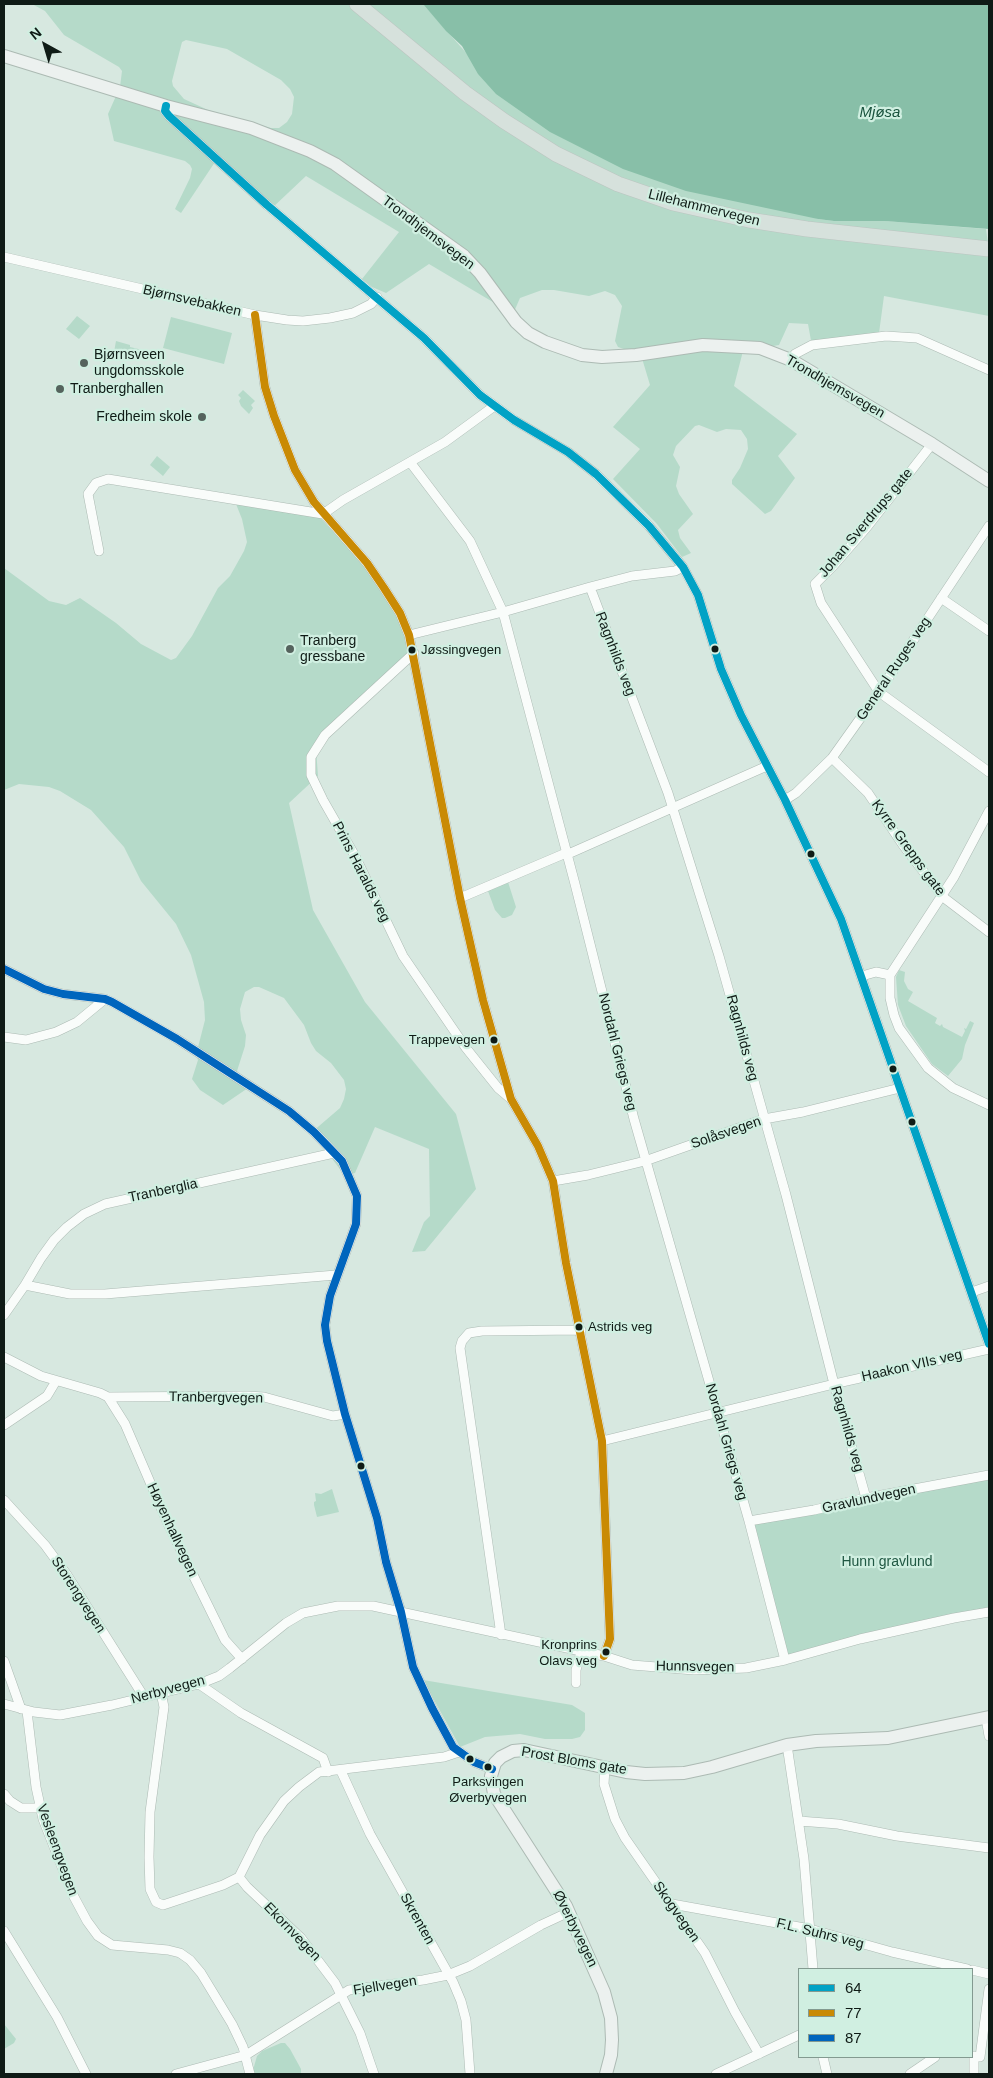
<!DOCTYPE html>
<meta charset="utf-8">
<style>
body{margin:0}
#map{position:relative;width:993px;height:2078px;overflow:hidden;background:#d7e8e0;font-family:Arial,sans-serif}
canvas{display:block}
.frame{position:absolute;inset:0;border:5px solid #0f1b16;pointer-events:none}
.legend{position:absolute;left:798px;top:1968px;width:175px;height:90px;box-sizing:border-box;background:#d0efe1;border:1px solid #839a90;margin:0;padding:6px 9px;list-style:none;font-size:15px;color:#0f1b16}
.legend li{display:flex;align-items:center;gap:10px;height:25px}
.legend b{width:25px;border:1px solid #839a90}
.north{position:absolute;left:20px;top:20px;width:50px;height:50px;-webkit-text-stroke:4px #d0efe1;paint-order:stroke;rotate:321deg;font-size:14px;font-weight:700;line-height:20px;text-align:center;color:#0f1b16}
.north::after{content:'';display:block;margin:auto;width:18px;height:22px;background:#0f1b16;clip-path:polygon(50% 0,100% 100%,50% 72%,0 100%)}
</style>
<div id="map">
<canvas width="993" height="2078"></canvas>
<div class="frame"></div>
<ul class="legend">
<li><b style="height:6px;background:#01a2c5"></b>64</li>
<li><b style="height:6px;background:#c98a04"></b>77</li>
<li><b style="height:6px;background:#0065bd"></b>87</li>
</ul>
<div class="north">N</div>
</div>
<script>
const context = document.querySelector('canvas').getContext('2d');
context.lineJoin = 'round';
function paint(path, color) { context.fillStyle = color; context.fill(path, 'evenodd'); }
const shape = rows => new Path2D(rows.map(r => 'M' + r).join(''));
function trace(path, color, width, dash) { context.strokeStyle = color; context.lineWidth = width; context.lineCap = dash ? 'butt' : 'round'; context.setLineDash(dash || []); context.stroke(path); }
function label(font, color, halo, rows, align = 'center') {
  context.font = font + ' Arial,sans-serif'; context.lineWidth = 4.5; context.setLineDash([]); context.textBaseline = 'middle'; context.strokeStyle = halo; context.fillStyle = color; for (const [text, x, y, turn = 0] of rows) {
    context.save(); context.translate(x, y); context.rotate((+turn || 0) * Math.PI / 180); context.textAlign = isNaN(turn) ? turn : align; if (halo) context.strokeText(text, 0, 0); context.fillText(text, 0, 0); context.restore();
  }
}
paint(shape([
 [32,4,423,4,468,55,818,219,834,221,885,221,986,229,989,251,989,316,884,296,879,333,812,346,808,324,789,323,779,345,743,351,734,386,797,434,778,456,795,478,771,511,765,514,732,484,732,480,740,468,748,449,747,439,741,430,726,429,717,432,699,425,695,426,676,446,673,455,680,467,676,486,679,494,693,514,678,530,680,538,691,553,682,557,657,524,613,479,640,449,613,427,650,385,641,355,618,347,615,341,622,306,615,295,605,291,589,296,554,290,542,290,520,298,513,314,429,264,386,293,372,287,362,279,399,232,306,176,270,210,215,162,181,213,175,209,190,178,192,169,190,165,185,161,114,141,108,114,120,87,122,71,119,67,64,35,45,11],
 [186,40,227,49,281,80,290,89,294,97,292,114,287,122,279,128,271,128,208,110,184,99,173,86,172,81,182,42],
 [77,316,90,326,79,339,66,329],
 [171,317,232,333,224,364,163,348],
 [116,341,130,345,130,347,155,353,154,358,128,352,128,355,114,352],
 [243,390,255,401,251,405,253,408,249,414,241,406,239,401,241,398,238,395],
 [157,456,170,467,163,476,150,465],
 [234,499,315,512,371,572,411,632,405,664,316,749,318,776,289,803,313,910,365,1002,456,1114,476,1189,425,1251,412,1252,424,1222,430,1216,429,1149,375,1127,355,1173,345,1176,312,1132,340,1108,344,1099,346,1089,344,1080,331,1063,316,1051,311,1043,304,1025,284,998,259,987,254,987,245,992,240,1009,241,1020,246,1035,245,1046,237,1071,248,1088,223,1105,200,1090,192,1079,198,1060,196,1055,205,1020,204,1002,191,955,176,924,141,881,124,847,91,810,60,791,49,787,19,784,4,790,4,568,49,601,66,605,80,598,116,623,141,644,171,660,176,658,192,636,218,588,230,576,244,551,247,542,242,519],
 [508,882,516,907,512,915,505,918,502,918,495,910,488,891],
 [899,970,905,972,904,981,908,989,913,992,908,1001,937,1018,935,1023,940,1026,942,1024,943,1027,962,1037,965,1031,964,1028,966,1029,970,1021,974,1023,965,1045,962,1059,948,1076,932,1064,906,1026,898,1005,896,977],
 [989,1479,989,1607,892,1628,787,1655,753,1523,823,1513,873,1499],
 [332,1489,339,1512,317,1517,314,1505,314,1502,316,1501,315,1493,321,1494],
 [423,1680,572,1705,585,1713,585,1730,580,1737,572,1739,545,1739,520,1734,485,1737,460,1747],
 [4,2024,16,2039,14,2043,4,2049],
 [281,2043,285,2043,290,2049,301,2069,301,2074,254,2074,253,2070,257,2056,262,2051]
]), '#b5dac9');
paint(shape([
 [423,4,989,4,989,229,885,221,834,221,818,219,686,191,623,169,550,132,496,94,478,74,462,46,446,31]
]), '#88bfa8');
const minor = shape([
 [166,106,165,111,169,116,267,205,424,338,480,395,514,420,568,452,596,474,649,526,683,567,698,595,721,669,741,715,785,800,841,919,989,1344],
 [4,257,255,315,287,320,303,321,330,318,353,313,371,304,377,297],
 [255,315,265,387,274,416,295,470,314,502,367,563,384,588,400,613,409,635,460,898,483,1000,511,1099,538,1146,553,1181,566,1263,602,1441,610,1639,604,1656],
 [791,360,795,354,812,345,886,336,917,338,989,370],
 [932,444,867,527,833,566,815,584,821,603,879,692,989,772],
 [410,462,470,541,503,612,575,884,634,1119,749,1521,785,1660],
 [323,514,343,500,445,442,493,407],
 [99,551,88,494,96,483,108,479,323,514],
 [590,587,668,793,719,956,786,1195,834,1384,866,1498],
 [941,598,989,631],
 [409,635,503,612,590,587,632,576,675,571,683,567],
 [414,653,325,735,311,757,311,775,323,800,355,856,403,956,466,1048,498,1088,511,1099],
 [832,758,868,793,903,845,943,897,989,932],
 [785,800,796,793,832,758,879,692,989,526],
 [566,855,767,766],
 [460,898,566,853],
 [4,969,44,989,63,994,105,999,112,1002,177,1039,289,1111,314,1132,342,1161,357,1196,356,1224,330,1296,325,1325,327,1341,345,1414,377,1518,386,1562,401,1612,413,1667,432,1708,453,1747,474,1762,492,1769],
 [890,975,890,998,894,1015,899,1028,928,1068,953,1088,989,1105],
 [862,976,876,972,890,975,954,877,989,811],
 [4,1037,26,1040,56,1032,77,1022,105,999],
 [553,1181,588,1175,645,1161,764,1119,803,1112,900,1088],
 [25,1285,41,1258,54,1240,67,1227,84,1214,105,1204,334,1153],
 [972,1292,989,1286],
 [4,1315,25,1285,70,1294,105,1294,336,1275],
 [4,1357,41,1376,100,1393,108,1397,247,1396,264,1397,333,1416,345,1414],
 [108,1397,125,1424,168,1524,225,1640,242,1659],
 [4,1425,47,1396,56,1381],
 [602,1441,834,1384,989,1349],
 [4,1500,45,1545,67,1575,144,1697],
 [749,1521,814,1510,866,1498,989,1475],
 [501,1635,460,1348,462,1341,469,1333,482,1331,581,1330],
 [4,1661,21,1709],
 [576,1683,576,1670,581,1652],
 [199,1684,241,1713,323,1758,328,1772],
 [161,1693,164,1707,150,1812,149,1857,150,1889,156,1902,163,1905,223,1885,239,1877,260,1835,284,1801,299,1787,319,1772,444,1757,459,1752],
 [4,1704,34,1712,60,1715,112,1705,199,1684,219,1676,230,1668,286,1623,303,1613,338,1606,373,1606,604,1656,632,1665,694,1670,746,1668,785,1660,860,1639,954,1618,989,1612],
 [27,1711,36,1787,43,1819,73,1895,87,1921,98,1936,112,1945,168,1950,180,1953,190,1960,201,1973,232,2024,243,2047,250,2074],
 [986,1718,989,1736],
 [787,1745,804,1859,813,1969],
 [605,1768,604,1784,615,1819,625,1838,705,1953,735,2012,759,2054],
 [341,1771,370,1834,453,1982,461,2001,466,2020,470,2074],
 [4,1794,10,1801,21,1808,40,1808],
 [799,1821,838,1824,897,1836,989,1848],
 [239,1877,247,1887,301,1938,335,1983,360,2033,374,2074],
 [672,1904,810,1929,892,1952,967,1969],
 [4,1931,57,2017,86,2074],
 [972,1970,989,1974],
 [823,2057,827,2074],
 [980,2057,989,1989],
 [176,2074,246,2055,349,1990,423,1980,448,1975,470,1966,541,1925,569,1912],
 [716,2074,799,2035],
 [910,2074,935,2057],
 [974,2074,974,2056]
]);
const secondary = shape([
 [4,56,166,106,251,128,310,151,335,164,464,256,480,273,516,322,528,333,545,342,582,355,602,357,636,355,703,345,760,348,791,360,932,444,989,481],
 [606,2074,611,2055,612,2040,611,2018,604,1992,566,1906,494,1794,491,1776,495,1763,501,1757,513,1751,524,1750,626,1772,645,1774,684,1773,712,1767,787,1745,816,1741,888,1738,989,1717]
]);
const trunk = shape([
 [357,4,465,93,504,121,556,154,618,184,673,203,749,220,807,229,989,249]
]);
trace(minor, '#acbab3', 10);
trace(secondary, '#acbab3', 14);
trace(trunk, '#bcc5c1', 16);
trace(minor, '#f9fcfa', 9);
trace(secondary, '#ecf1ef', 12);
trace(trunk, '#d6e1dc', 15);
trace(shape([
 [166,106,165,111,169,116,267,205,424,338,480,395,514,420,568,452,596,474,649,526,683,567,698,595,721,669,741,715,785,800,841,919,989,1344]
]), '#01a2c5', 8);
trace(shape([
 [255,315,265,387,274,416,295,470,314,502,367,563,384,588,400,613,409,635,460,898,483,1000,511,1099,538,1146,553,1181,566,1263,602,1441,610,1639,604,1656]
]), '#c98a04', 8);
trace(shape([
 [4,969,44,989,63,994,105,999,112,1002,177,1039,289,1111,314,1132,342,1161,357,1196,356,1224,330,1296,325,1325,327,1341,345,1414,377,1518,386,1562,401,1612,413,1667,432,1708,453,1747,474,1762,492,1769]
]), '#0065bd', 8);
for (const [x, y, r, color] of [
 [84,363,5,"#55635d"],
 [60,389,5,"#55635d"],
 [202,417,5,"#55635d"],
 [290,649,5,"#55635d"],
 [715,649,4.5,"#0f1b16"],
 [412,650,4.5,"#0f1b16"],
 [811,854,4.5,"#0f1b16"],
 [494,1040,4.5,"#0f1b16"],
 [893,1069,4.5,"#0f1b16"],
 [912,1122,4.5,"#0f1b16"],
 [579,1327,4.5,"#0f1b16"],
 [361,1466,4.5,"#0f1b16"],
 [606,1652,4.5,"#0f1b16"],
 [470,1759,4.5,"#0f1b16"],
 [488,1767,4.5,"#0f1b16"]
]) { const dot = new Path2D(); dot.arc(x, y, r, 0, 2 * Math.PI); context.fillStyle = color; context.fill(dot); trace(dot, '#d0efe1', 2); }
label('13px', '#0f1b16', '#d0efe1', [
 ["Jøssingvegen",421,650],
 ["Trappevegen",485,1040,"right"],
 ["Astrids veg",588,1327],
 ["Kronprins",597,1645,"right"],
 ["Olavs veg",597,1661,"right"],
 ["Parksvingen",488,1782,"center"],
 ["Øverbyvegen",488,1798,"center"]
], 'left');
label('14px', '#0f1b16', '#d0efe1', [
 ["Lillehammervegen",704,208,14],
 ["Trondhjemsvegen",428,233,37],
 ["Bjørnsvebakken",192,301,13],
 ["Trondhjemsvegen",835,387,30],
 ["Johan Sverdrups gate",866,523,-50],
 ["Ragnhilds veg",615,654,69],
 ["General Ruges veg",894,669,-56],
 ["Kyrre Grepps gate",908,848,54],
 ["Prins Haralds veg",361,872,63],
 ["Ragnhilds veg",742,1038,75],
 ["Nordahl Griegs veg",617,1052,76],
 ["Solåsvegen",726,1133,-19],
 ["Tranberglia",163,1191,-12],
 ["Haakon VIIs veg",912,1366,-13],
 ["Tranbergvegen",216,1398,1],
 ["Ragnhilds veg",847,1429,74],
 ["Nordahl Griegs veg",726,1442,74],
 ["Gravlundvegen",869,1499,-12],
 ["Høyenhallvegen",172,1530,65],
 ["Storengvegen",78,1595,57],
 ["Hunnsvegen",695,1667,1],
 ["Nerbyvegen",168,1690,-15],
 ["Prost Bloms gate",574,1761,10],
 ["Vesleengvegen",57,1850,70],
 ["Skogvegen",676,1912,55],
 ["Skrenten",417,1919,61],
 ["Øverbyvegen",575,1929,64],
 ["Ekornvegen",292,1932,46],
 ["F.L. Suhrs veg",820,1934,14],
 ["Fjellvegen",385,1986,-9]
]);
label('14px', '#0f1b16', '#d0efe1', [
 ["Bjørnsveen",94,355],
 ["ungdomsskole",94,371],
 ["Tranberghallen",70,389],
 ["Fredheim skole",192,417,"right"],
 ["Tranberg",300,641],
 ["gressbane",300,657]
], 'left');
label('14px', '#205843', '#d0efe1', [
 ["Hunn gravlund",887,1562]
]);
label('italic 15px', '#18513c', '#d0efe1', [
 ["Mjøsa",880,113]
]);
</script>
